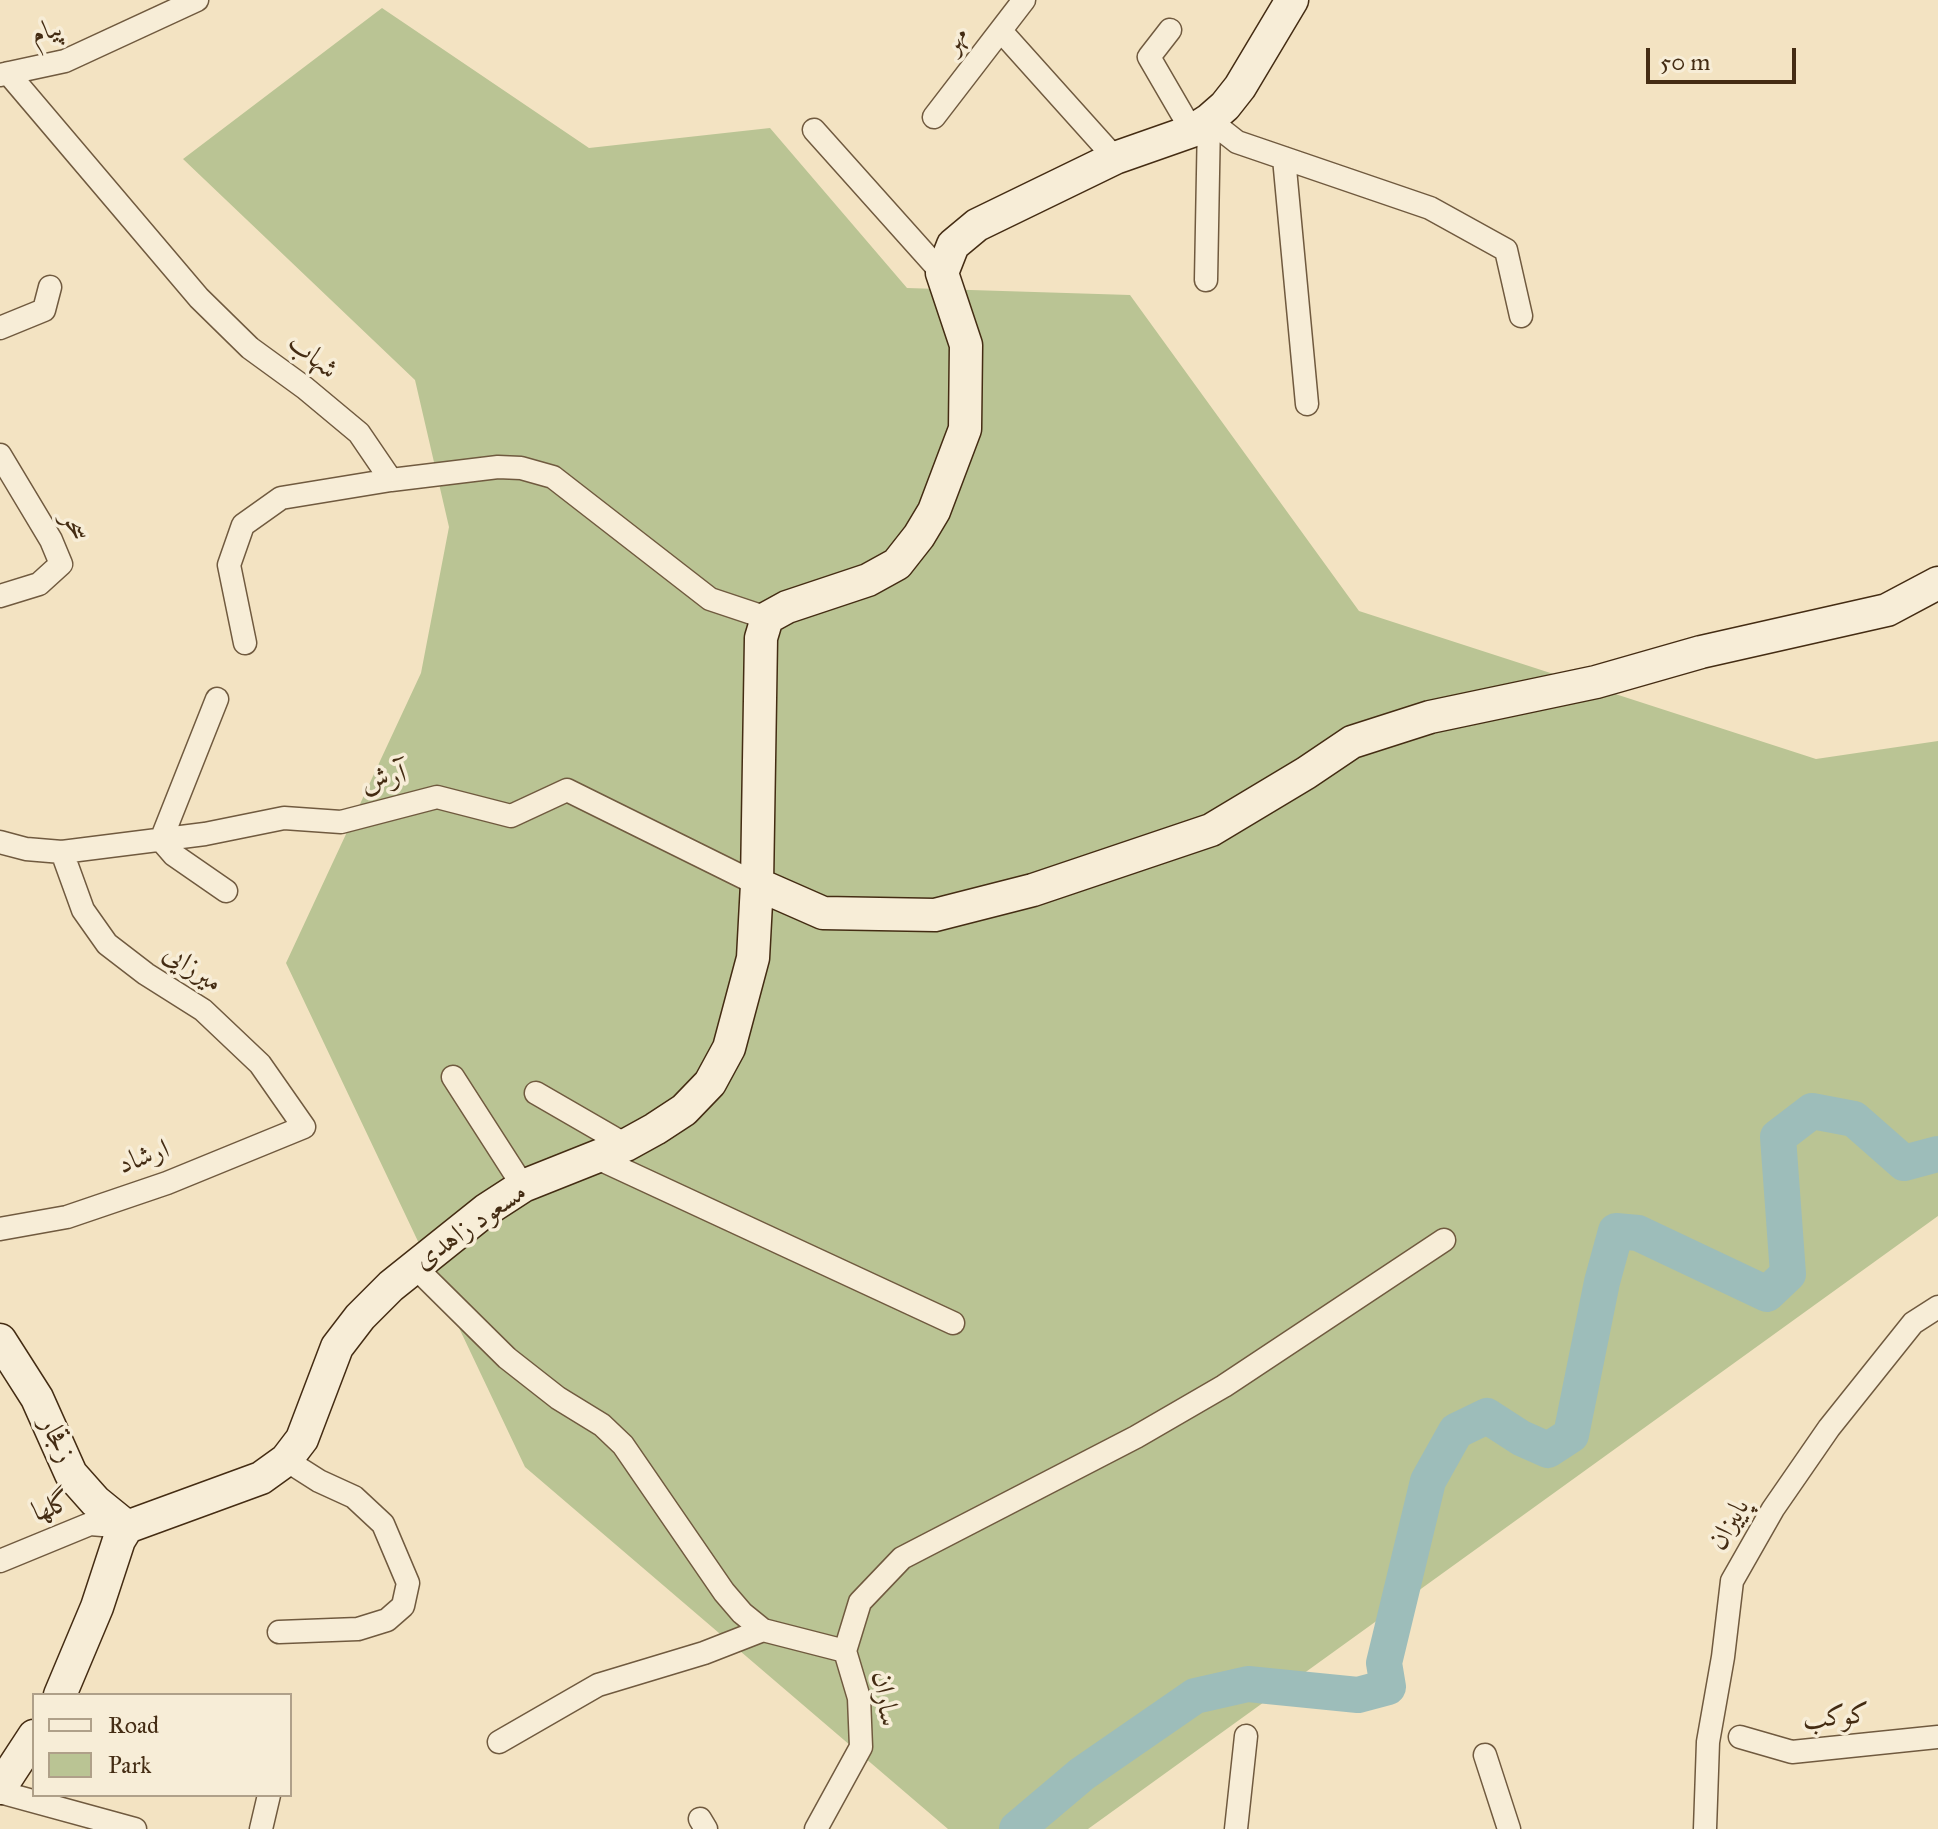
<!DOCTYPE html>
<meta charset="utf-8">
<style>
body{margin:0}
#map{position:relative;width:1938px;height:1829px;overflow:hidden;background:#f3e3c2;font-family:"IM FELL Great Primer",serif}
canvas{display:block}
.legend{position:absolute;left:32px;top:1693px;width:260px;height:104px;box-sizing:border-box;background:#f7edd7;border:2px solid #afa089;margin:0;padding:10px 14px;list-style:none;font-size:24px;color:#442c13}
.legend li{display:flex;align-items:center;gap:16px;height:40px}
.legend b{width:40px;border:2px solid #afa089}
.scale{position:absolute;left:1646px;top:48px;width:150px;height:36px;box-sizing:border-box;border:4px solid #442c13;border-top:0;padding-left:10px;font-size:24px;line-height:28px;white-space:nowrap;color:#442c13;-webkit-text-stroke:6px #f7edd7;paint-order:stroke}
</style>
<div id="map">
<canvas width="1938" height="1829"></canvas>
<ul class="legend">
<li><b style="height:10px;background:#f7edd7"></b>Road</li>
<li><b style="height:22px;background:#bac494"></b>Park</li>
</ul>
<div class="scale">50 m</div>
</div>
<script>
const context = document.querySelector('canvas').getContext('2d');
context.lineJoin = 'round';
function paint(path, color) { context.fillStyle = color; context.fill(path, 'evenodd'); }
const shape = rows => new Path2D(rows.map(r => 'M' + r).join(''));
function trace(path, color, width, dash) { context.strokeStyle = color; context.lineWidth = width; context.lineCap = dash ? 'butt' : 'round'; context.setLineDash(dash || []); context.stroke(path); }
function label(font, color, halo, rows, align = 'center') {
  context.font = font + ' "IM FELL Great Primer",Amiri,serif'; context.lineWidth = 7; context.setLineDash([]); context.textBaseline = 'middle'; context.strokeStyle = halo; context.fillStyle = color; for (const [text, x, y, turn = 0] of rows) {
    context.save(); context.translate(x, y); context.rotate((+turn || 0) * Math.PI / 180); context.textAlign = isNaN(turn) ? turn : align; if (halo) context.strokeText(text, 0, 0); context.fillText(text, 0, 0); context.restore();
  }
}
paint(shape([
 [382,8,589,148,770,128,907,288,1130,295,1359,611,1816,759,1938,741,1938,1216,1088,1829,948,1829,525,1467,286,963,421,673,449,527,415,380,183,159]
]), '#bac494');
trace(shape([
 [1017,1829,1082,1774,1195,1696,1248,1684,1358,1695,1388,1687,1384,1663,1428,1481,1456,1431,1487,1416,1521,1438,1548,1450,1571,1435,1602,1282,1616,1231,1638,1233,1767,1294,1788,1274,1778,1137,1812,1111,1854,1119,1904,1163,1938,1154]
]), '#9dbdba', 36);
const street = shape([
 [1170,30,1149,57,1192,131],
 [1001,31,1115,158],
 [8,73,199,298,250,348,305,388,359,433,391,480,281,498,243,525,229,565,245,643],
 [0,75,65,61,197,0],
 [934,117,1024,0],
 [1209,120,1237,142,1430,208,1506,250,1521,316],
 [814,130,942,273],
 [1284,158,1307,404],
 [1206,280,1209,120],
 [0,328,44,310,50,287],
 [0,455,51,540,61,564,39,584,0,596],
 [391,480,498,467,521,468,553,477,710,599,767,618],
 [217,699,161,840,174,855,226,891],
 [0,842,26,849,62,852,205,834,284,818,341,822,437,797,511,816,567,790,757,884],
 [453,1077,523,1186],
 [536,1093,626,1145],
 [595,1157,953,1323],
 [0,1229,67,1217,167,1183,304,1127,260,1064,203,1010,146,974,107,944,83,910,62,852],
 [414,1266,507,1358,558,1398,602,1425,623,1445,724,1592,742,1613,763,1630,845,1651,859,1698,861,1747,816,1829],
 [0,1561,90,1524,127,1527],
 [279,1632,358,1629,387,1620,403,1606,408,1583,383,1524,354,1497,319,1481,286,1460],
 [845,1651,860,1602,902,1558,1136,1437,1224,1386,1444,1240],
 [1740,1737,1792,1752,1938,1737],
 [499,1742,598,1685,704,1653,763,1630],
 [1485,1755,1509,1829],
 [0,1792,135,1829],
 [700,1819,706,1829],
 [261,1829,269,1795],
 [1236,1829,1246,1736],
 [1705,1829,1708,1742,1723,1657,1732,1581,1773,1509,1829,1428,1913,1323,1938,1307]
]);
const secondary = shape([
 [757,884,823,913,935,915,1033,890,1211,830,1306,773,1352,742,1430,717,1596,682,1701,652,1887,610,1938,583],
 [0,1340,37,1398,71,1474,95,1501,127,1527],
 [60,1695,97,1607,119,1540,127,1527,261,1478,286,1460,302,1439,337,1347,360,1317,391,1286,486,1210,523,1186,626,1145,655,1129,684,1110,710,1083,729,1048,753,958,757,884,761,638,767,618,787,607,868,580,897,564,919,536,934,511,965,429,966,345,942,273,953,245,977,225,1115,158,1192,131,1209,120,1225,106,1240,87,1292,0],
 [0,1788,34,1736]
]);
trace(street, '#705a3f', 25);
trace(secondary, '#442c13', 35);
trace(street, '#f7edd7', 22);
trace(secondary, '#f7edd7', 32);
label('28px', '#442c13', '#f7edd7', [
 ["پیام",47,32,-18],
 ["مهر",956,40,-52],
 ["شهاب",312,357,38],
 ["سحر",75,527,65],
 ["آرش",384,780,-14],
 ["میرزایی",192,969,34],
 ["ارشاد",144,1158,-20],
 ["مسعود زاهدی",471,1227,-35],
 ["زقجار",56,1440,65],
 ["گلها",52,1508,-21],
 ["پاییزان",1730,1525,-60],
 ["ساران",884,1699,81],
 ["کوکب",1836,1718,-5]
]);
</script>
